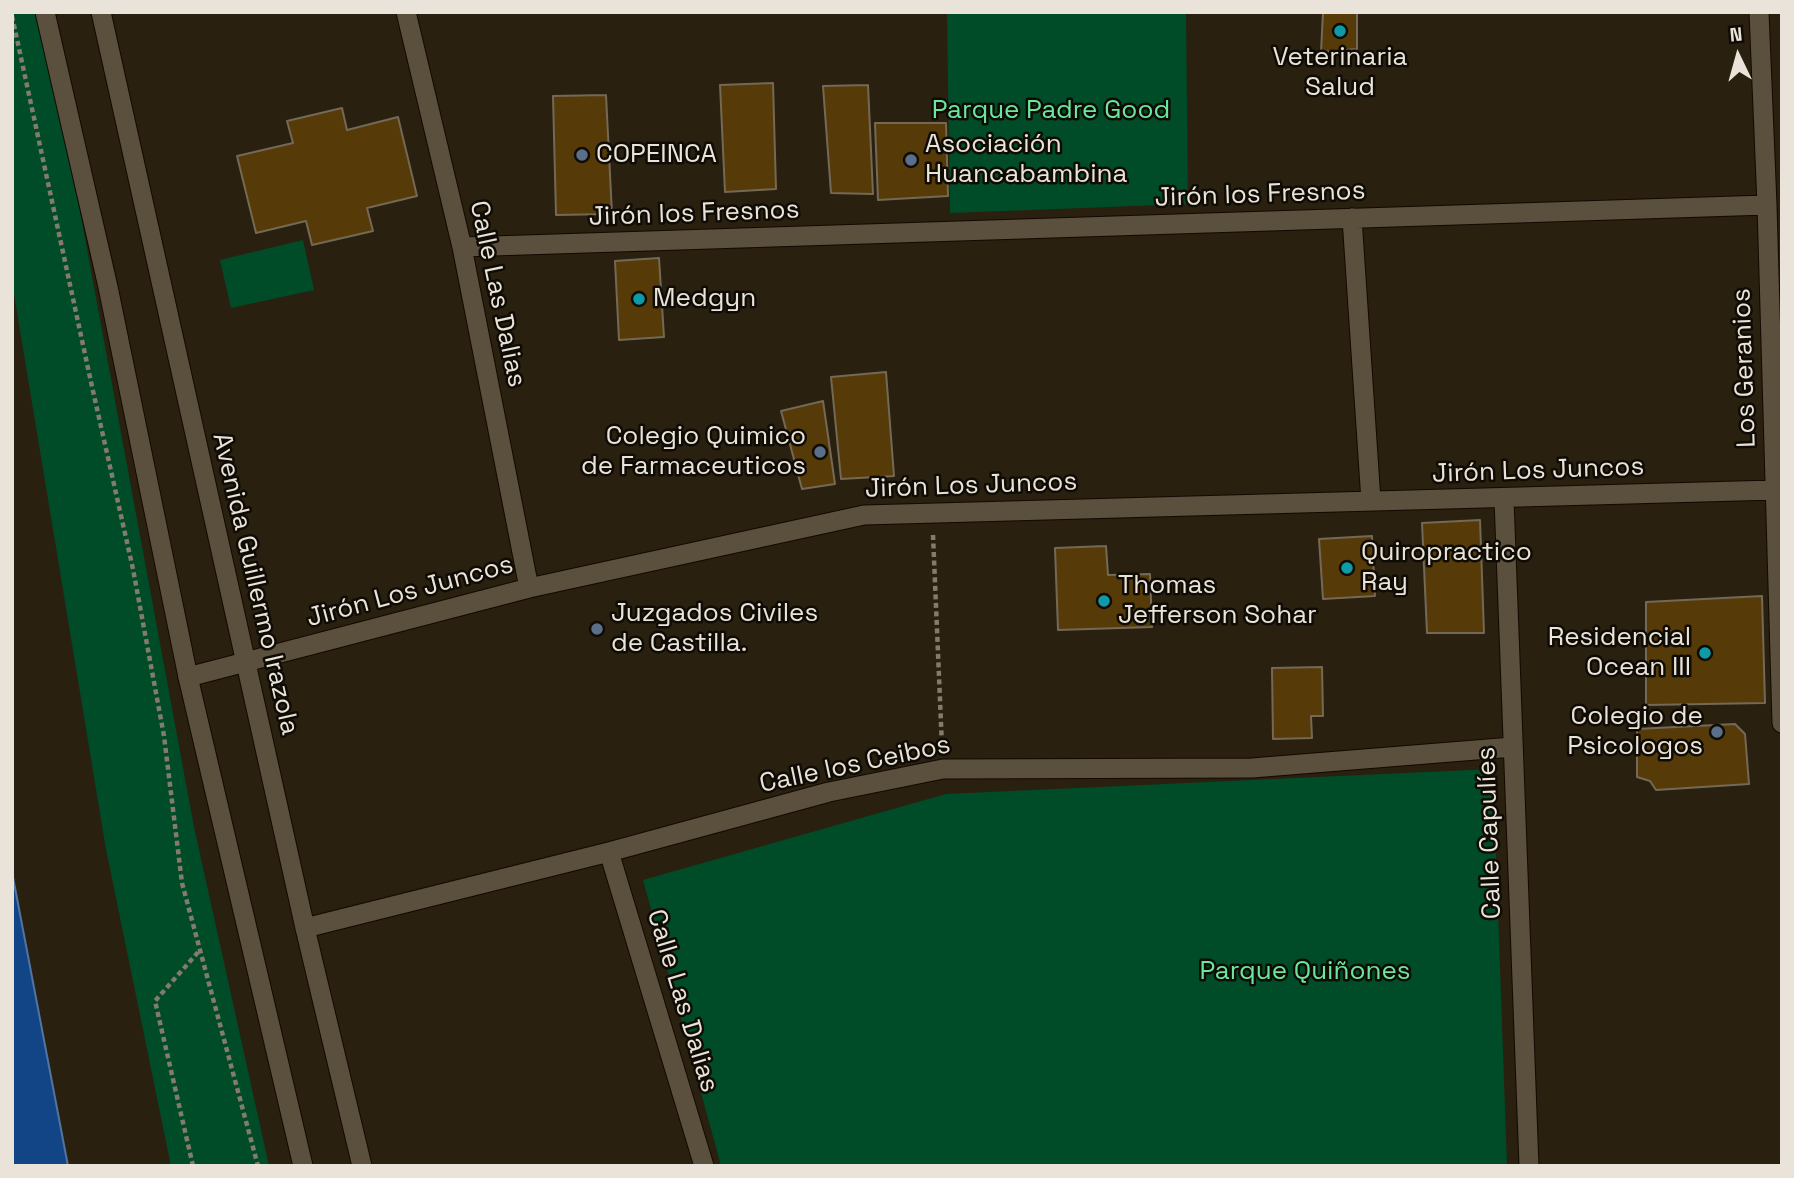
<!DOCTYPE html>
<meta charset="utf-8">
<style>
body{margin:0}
#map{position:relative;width:1794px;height:1178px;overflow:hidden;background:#2a2010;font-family:"Space Grotesk",sans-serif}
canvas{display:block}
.frame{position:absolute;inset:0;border:14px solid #eae3d9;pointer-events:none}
.north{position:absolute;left:1703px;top:21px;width:70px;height:70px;-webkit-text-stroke:5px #0f0b05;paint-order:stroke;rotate:355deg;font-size:19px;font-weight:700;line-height:28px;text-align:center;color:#eae3d9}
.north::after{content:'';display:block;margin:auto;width:24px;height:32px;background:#eae3d9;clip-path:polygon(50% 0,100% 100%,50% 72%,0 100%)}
</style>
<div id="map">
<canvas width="1794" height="1178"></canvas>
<div class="frame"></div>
<div class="north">N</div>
</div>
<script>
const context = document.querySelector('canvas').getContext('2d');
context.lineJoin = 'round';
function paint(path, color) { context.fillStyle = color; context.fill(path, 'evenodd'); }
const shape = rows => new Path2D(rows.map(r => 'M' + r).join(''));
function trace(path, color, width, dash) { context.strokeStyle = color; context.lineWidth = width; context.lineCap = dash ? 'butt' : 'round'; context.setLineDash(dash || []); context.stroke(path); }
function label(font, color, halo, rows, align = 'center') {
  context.font = font + ' "Space Grotesk",sans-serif'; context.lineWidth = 5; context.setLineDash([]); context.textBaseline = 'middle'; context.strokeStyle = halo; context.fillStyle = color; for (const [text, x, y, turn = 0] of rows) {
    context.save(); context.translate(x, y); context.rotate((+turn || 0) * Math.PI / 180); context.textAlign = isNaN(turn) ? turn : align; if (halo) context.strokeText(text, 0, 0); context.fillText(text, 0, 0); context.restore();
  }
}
paint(shape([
 [12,12,36,12,79,206,194,827,269,1166,171,1166,106,849,12,282,14,216,12,205],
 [947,12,1186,12,1188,204,950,213],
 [303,240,314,290,231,308,220,260],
 [1493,769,1507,1166,721,1166,643,880,946,794]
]), '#004c28');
const water = shape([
 [12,872,68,1166,12,1166,12,872]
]);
paint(water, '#114586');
trace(water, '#52749f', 2);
const building = shape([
 [1323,12,1357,12,1357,49,1321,52,1323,12],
 [773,83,776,189,725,192,720,85,773,83],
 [868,85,873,194,831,193,823,86,868,85],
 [606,95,612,214,556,215,553,96,606,95],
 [342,108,347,130,398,117,417,196,367,208,373,231,312,245,306,221,256,233,237,156,293,143,287,121,342,108],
 [875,123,946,123,948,196,878,200,875,123],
 [659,258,664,337,619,340,615,261,659,258],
 [886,372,894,476,841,479,831,377,886,372],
 [823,401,835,484,802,489,781,411,823,401],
 [1480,520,1484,633,1427,633,1422,523,1480,520],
 [1372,536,1375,596,1323,599,1319,539,1372,536],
 [1106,546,1108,575,1150,574,1152,627,1058,630,1055,548,1106,546],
 [1762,596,1765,703,1646,705,1646,602,1762,596],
 [1322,667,1323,716,1311,716,1312,738,1273,739,1272,668,1322,667],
 [1735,724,1745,734,1749,784,1656,790,1650,781,1637,777,1637,729,1735,724]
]);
paint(building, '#563b08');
trace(building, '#746856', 2);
const minor = shape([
 [406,12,462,247,529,588],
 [1759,12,1767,205,1782,723],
 [1352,218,1371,501],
 [462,247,1767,205],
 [1504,499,1529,1166],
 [188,677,529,588,864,515,1775,490],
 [609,852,704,1166],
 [305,928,609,852,829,792,943,769,1252,768,1513,747]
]);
const secondary = shape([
 [45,12,108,287,188,677,303,1166],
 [101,12,305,928,362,1166]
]);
trace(minor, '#130900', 21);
trace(secondary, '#130900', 21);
trace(shape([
 [12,16,91,382,133,569,164,736,182,883,258,1166],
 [933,535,942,747],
 [193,1166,155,1001,200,950]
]), '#837b6e', 4.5, [5, 3.5]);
trace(minor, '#5b4f3e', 19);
trace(secondary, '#5b4f3e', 19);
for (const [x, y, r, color] of [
 [1340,31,7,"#0f9aa8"],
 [582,155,7,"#5c6f8a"],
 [911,160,7,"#5c6f8a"],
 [639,299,7,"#0f9aa8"],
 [820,452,7,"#5c6f8a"],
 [1347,568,7,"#0f9aa8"],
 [1104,601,7,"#0f9aa8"],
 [597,629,7,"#5c6f8a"],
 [1705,653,7,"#0f9aa8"],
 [1717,732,7,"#5c6f8a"]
]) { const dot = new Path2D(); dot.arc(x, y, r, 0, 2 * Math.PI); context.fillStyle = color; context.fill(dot); trace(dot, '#0f0b05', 2.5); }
label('26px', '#eae3d9', '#0f0b05', [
 ["Veterinaria",1340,58,"center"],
 ["Salud",1340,88,"center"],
 ["Asociación",925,145],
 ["Huancabambina",925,175],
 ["COPEINCA",596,155],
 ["Medgyn",653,299],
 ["Colegio Quimico",806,437,"right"],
 ["de Farmaceuticos",806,467,"right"],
 ["Quiropractico",1361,553],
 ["Ray",1361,583],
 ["Thomas",1118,586],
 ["Jefferson Sohar",1118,616],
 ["Juzgados Civiles",611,614],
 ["de Castilla.",611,644],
 ["Residencial",1691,638,"right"],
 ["Ocean III",1691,668,"right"],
 ["Colegio de",1703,717,"right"],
 ["Psicologos",1703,747,"right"]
], 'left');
label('26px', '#6be69d', '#0f0b05', [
 ["Parque Padre Good",1051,111],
 ["Parque Quiñones",1305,972]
]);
label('26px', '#eae3d9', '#0f0b05', [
 ["Jirón los Fresnos",1260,195,-2],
 ["Jirón los Fresnos",694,214,-2],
 ["Calle Las Dalias",497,294,78],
 ["Los Geranios",1745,368,-92],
 ["Jirón Los Juncos",1538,471,-2],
 ["Jirón Los Juncos",971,486,-2],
 ["Avenida Guillermo Irazola",255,584,77],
 ["Jirón Los Juncos",410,592,-15],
 ["Calle los Ceibos",855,765,-12],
 ["Calle Capulíes",1490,833,-92],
 ["Calle Las Dalias",682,1001,73]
]);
</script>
